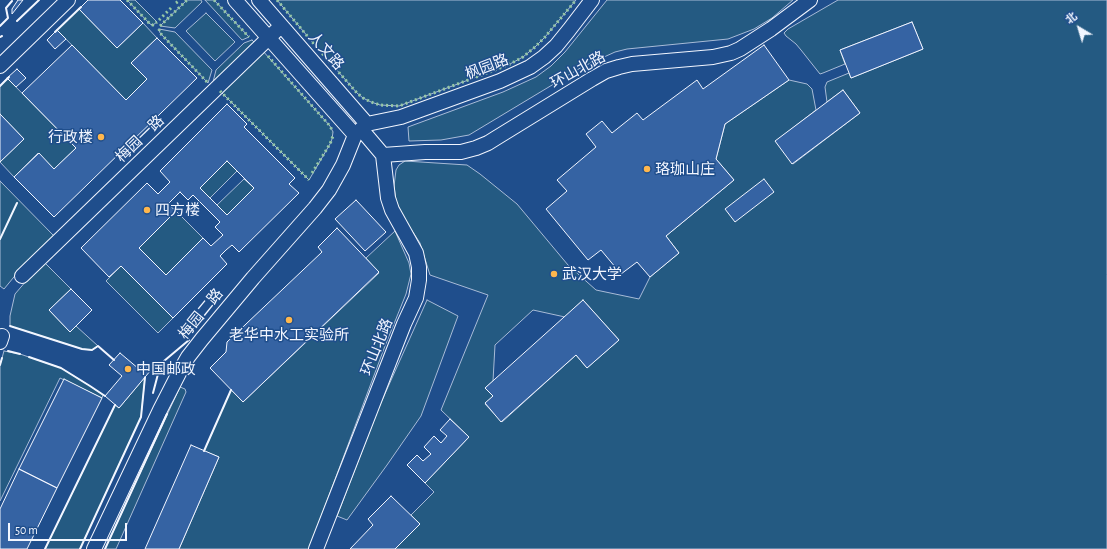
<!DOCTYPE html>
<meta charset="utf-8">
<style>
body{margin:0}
#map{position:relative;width:1107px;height:549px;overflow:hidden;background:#1f4e8c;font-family:"Alegreya Sans","Noto Sans SC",sans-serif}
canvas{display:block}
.north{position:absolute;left:1059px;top:8px;width:40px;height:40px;-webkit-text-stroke:3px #1f4e8c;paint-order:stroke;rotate:322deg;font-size:11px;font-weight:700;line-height:16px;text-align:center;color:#f2f6ff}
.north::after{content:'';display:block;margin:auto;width:14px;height:18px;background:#f2f6ff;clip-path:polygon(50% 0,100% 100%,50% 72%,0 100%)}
.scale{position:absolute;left:8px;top:523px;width:119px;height:18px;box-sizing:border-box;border:2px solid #f2f6ff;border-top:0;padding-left:5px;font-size:12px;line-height:14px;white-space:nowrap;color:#f2f6ff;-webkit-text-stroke:3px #1f4e8c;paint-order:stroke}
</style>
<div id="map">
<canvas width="1107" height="549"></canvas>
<div class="north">北</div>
<div class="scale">50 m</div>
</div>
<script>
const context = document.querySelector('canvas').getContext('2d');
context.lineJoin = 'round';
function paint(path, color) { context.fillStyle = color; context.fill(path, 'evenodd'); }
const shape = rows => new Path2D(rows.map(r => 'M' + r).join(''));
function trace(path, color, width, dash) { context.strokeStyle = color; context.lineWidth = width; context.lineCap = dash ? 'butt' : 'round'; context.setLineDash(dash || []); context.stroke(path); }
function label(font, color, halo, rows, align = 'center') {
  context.font = font + ' "Alegreya Sans","Noto Sans SC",sans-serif'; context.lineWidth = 3; context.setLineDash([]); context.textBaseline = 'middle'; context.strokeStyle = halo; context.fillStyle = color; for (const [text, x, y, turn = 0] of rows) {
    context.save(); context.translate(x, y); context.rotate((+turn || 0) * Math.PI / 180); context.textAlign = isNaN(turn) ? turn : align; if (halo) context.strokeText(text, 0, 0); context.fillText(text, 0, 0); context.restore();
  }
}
const green = shape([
 [127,0,135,0,157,22,153,25,150,24,127,0],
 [187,0,201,0,202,2,175,28,160,26,187,0],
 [205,0,214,0,249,37,242,40,205,0],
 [277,0,576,0,545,37,535,47,523,57,510,64,495,70,399,106,380,105,371,102,363,98,357,93,314,44,277,0],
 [607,0,793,0,772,18,754,29,728,39,627,49,615,52,582,67,469,135,441,140,409,141,408,127,503,92,536,77,551,66,565,52,607,0],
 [838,0,1107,0,1107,549,395,549,420,524,411,515,434,492,425,483,469,437,441,410,488,295,430,275,420,243,403,217,396,201,394,186,396,170,399,165,405,161,467,165,480,174,517,204,568,265,596,290,639,299,650,277,679,253,666,236,734,180,716,159,725,124,789,80,807,84,812,89,816,110,776,141,793,164,860,113,843,90,827,102,825,87,827,82,849,73,851,78,923,49,912,22,840,50,845,64,823,73,820,74,801,50,796,44,786,36,784,33,788,29,838,0],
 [583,300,619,340,587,368,576,355,502,422,485,404,493,396,485,388,493,381,495,345,533,310,565,317,583,300],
 [79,9,117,48,143,23,157,38,131,63,147,79,126,100,57,30,79,9],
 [206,13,235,42,215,61,186,31,206,13],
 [159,29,175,32,212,70,208,83,160,33,159,29],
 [252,40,255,43,212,86,216,70,244,43,252,40],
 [262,50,330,126,333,132,332,139,330,144,309,180,220,91,262,50],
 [7,78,76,148,54,169,38,153,14,177,0,162,24,139,0,114,0,86,7,78],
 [227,161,237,171,210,198,200,188,227,161],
 [244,179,254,188,227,215,217,205,244,179],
 [0,181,54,236,18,272,4,289,0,286,0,181],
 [176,211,203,238,166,275,139,248,176,211],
 [395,231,409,263,411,274,406,294,385,346,309,549,179,549,219,457,204,451,231,390,243,402,379,273,366,258,395,231],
 [45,263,71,289,49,310,70,332,76,326,98,346,92,350,82,349,10,326,10,316,15,294,27,280,45,263],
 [121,266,173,318,158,333,106,281,121,266],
 [427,300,458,316,421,416,387,465,347,520,337,516,379,407,427,300],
 [4,351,20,354,61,368,90,386,103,395,102,398,60,378,0,501,0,365,4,351],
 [145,377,141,417,80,549,45,549,115,405,119,408,145,377],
 [180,387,185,389,186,392,116,549,105,549,180,387]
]);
paint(green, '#245a82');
trace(green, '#a8bbd7', 1);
const building = shape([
 [18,0,23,0,12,14,12,9,18,0],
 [88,0,120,0,143,23,117,48,79,9,88,0],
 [912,22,923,49,851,78,840,50,912,22],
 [57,30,66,39,55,49,47,40,57,30],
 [157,38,197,78,54,217,14,177,39,153,54,169,76,148,22,93,72,45,126,100,147,79,131,63,157,38],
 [764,45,789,80,725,124,716,159,734,180,666,236,679,253,650,277,637,262,621,274,601,250,588,260,546,209,567,191,557,180,596,147,586,134,602,121,612,133,637,113,643,120,697,80,703,89,764,45],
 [17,69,26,78,16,87,7,78,17,69],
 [843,90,860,113,792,164,775,141,843,90],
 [227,104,247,124,244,127,295,178,289,184,299,193,239,252,232,245,226,250,220,256,227,264,173,318,121,266,109,277,81,248,147,183,158,194,170,182,160,171,227,104],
 [227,161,254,188,227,215,200,188,227,161],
 [180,192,188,200,193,195,220,222,215,227,223,235,211,246,203,238,166,275,139,248,176,211,168,204,180,192],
 [0,114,24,139,0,162,0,114],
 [764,179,774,192,735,222,725,209,764,179],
 [356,200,386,232,365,251,335,219,356,200],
 [337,228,379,272,243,402,210,368,226,352,227,342,322,252,318,247,337,228],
 [71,289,92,310,70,332,49,310,71,289],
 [583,300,619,340,587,368,576,355,501,422,485,403,493,396,485,388,583,300],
 [120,353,139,369,143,365,151,370,119,408,105,396,122,376,109,365,120,353],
 [64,379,102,398,57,488,19,469,64,379],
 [450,419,469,437,425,483,407,465,417,455,423,461,431,454,424,447,434,436,441,443,447,436,440,430,450,419],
 [191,445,219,457,179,549,145,549,191,445],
 [19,469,57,488,27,549,0,549,0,509,19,469],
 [391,496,420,524,395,549,350,549,373,525,368,519,391,496]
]);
paint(building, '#3563a3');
trace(building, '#f2f6ff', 1);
const street = shape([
 [235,0,355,135],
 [259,0,367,124],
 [0,66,68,0],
 [383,155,425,152,461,152,476,148,488,143,496,138,592,79,606,71,619,67,632,64,713,57,731,53,740,49,771,29,810,0],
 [22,276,281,26],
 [0,342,2,336],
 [94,549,160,410,180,371,188,357,202,339,253,278,315,208,329,190,343,165,355,135,367,124,401,117,500,81,530,67,544,57,556,46,569,30,592,0],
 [316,549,404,324,416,298,419,280,419,267,416,253,392,210,388,198,383,155,361,129]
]);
trace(street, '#f2f6ff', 16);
trace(street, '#1f4e8c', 14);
trace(shape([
 [127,0,150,24,153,25,157,22],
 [214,0,249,37],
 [277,0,314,44,357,93,363,98,371,102,380,105,399,106,495,70,510,64,523,57,535,47,545,37,576,0],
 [176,3,180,0],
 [159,20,173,6],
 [160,26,187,0],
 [159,29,160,33,208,83],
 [268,56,330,126,333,132],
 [220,91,309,180],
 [312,173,330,144,333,136]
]), '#97c8a6', 3, [2, 3]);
trace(shape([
 [17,21,39,0],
 [0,26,8,18,6,8,12,1],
 [55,32,81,7],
 [0,37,2,36],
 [0,86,9,77],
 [0,239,17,203],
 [10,326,82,349,92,350,98,346,114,360],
 [8,351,20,354],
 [29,357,61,368,90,386,105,396],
 [0,365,2,358],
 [153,393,158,374,164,361,189,340],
 [204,451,231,390],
 [45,549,115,405],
 [80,549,141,417,145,377],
 [105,549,167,414]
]), '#f2f6ff', 2);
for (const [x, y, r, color] of [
 [101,137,4,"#ffb74d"],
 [647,169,4,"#ffb74d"],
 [147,210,4,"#ffb74d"],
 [554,274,4,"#ffb74d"],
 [289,320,4,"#ffb74d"],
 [128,369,4,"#ffb74d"]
]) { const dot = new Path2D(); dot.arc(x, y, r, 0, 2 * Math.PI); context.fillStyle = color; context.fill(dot); trace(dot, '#1f4e8c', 1.5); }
label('15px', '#f2f6ff', '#1f4e8c', [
 ["人文路",326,51,49],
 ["枫园路",487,67,-21],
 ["环山北路",578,70,-29],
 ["梅园一路",140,139,-44],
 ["梅园二路",201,314,-51],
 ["环山北路",377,347,-68]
]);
label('15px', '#f2f6ff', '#1f4e8c', [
 ["行政楼",93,137,"right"],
 ["珞珈山庄",655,169],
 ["四方楼",155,210],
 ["武汉大学",562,274],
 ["老华中水工实验所",289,335,"center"],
 ["中国邮政",136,369]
], 'left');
</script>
